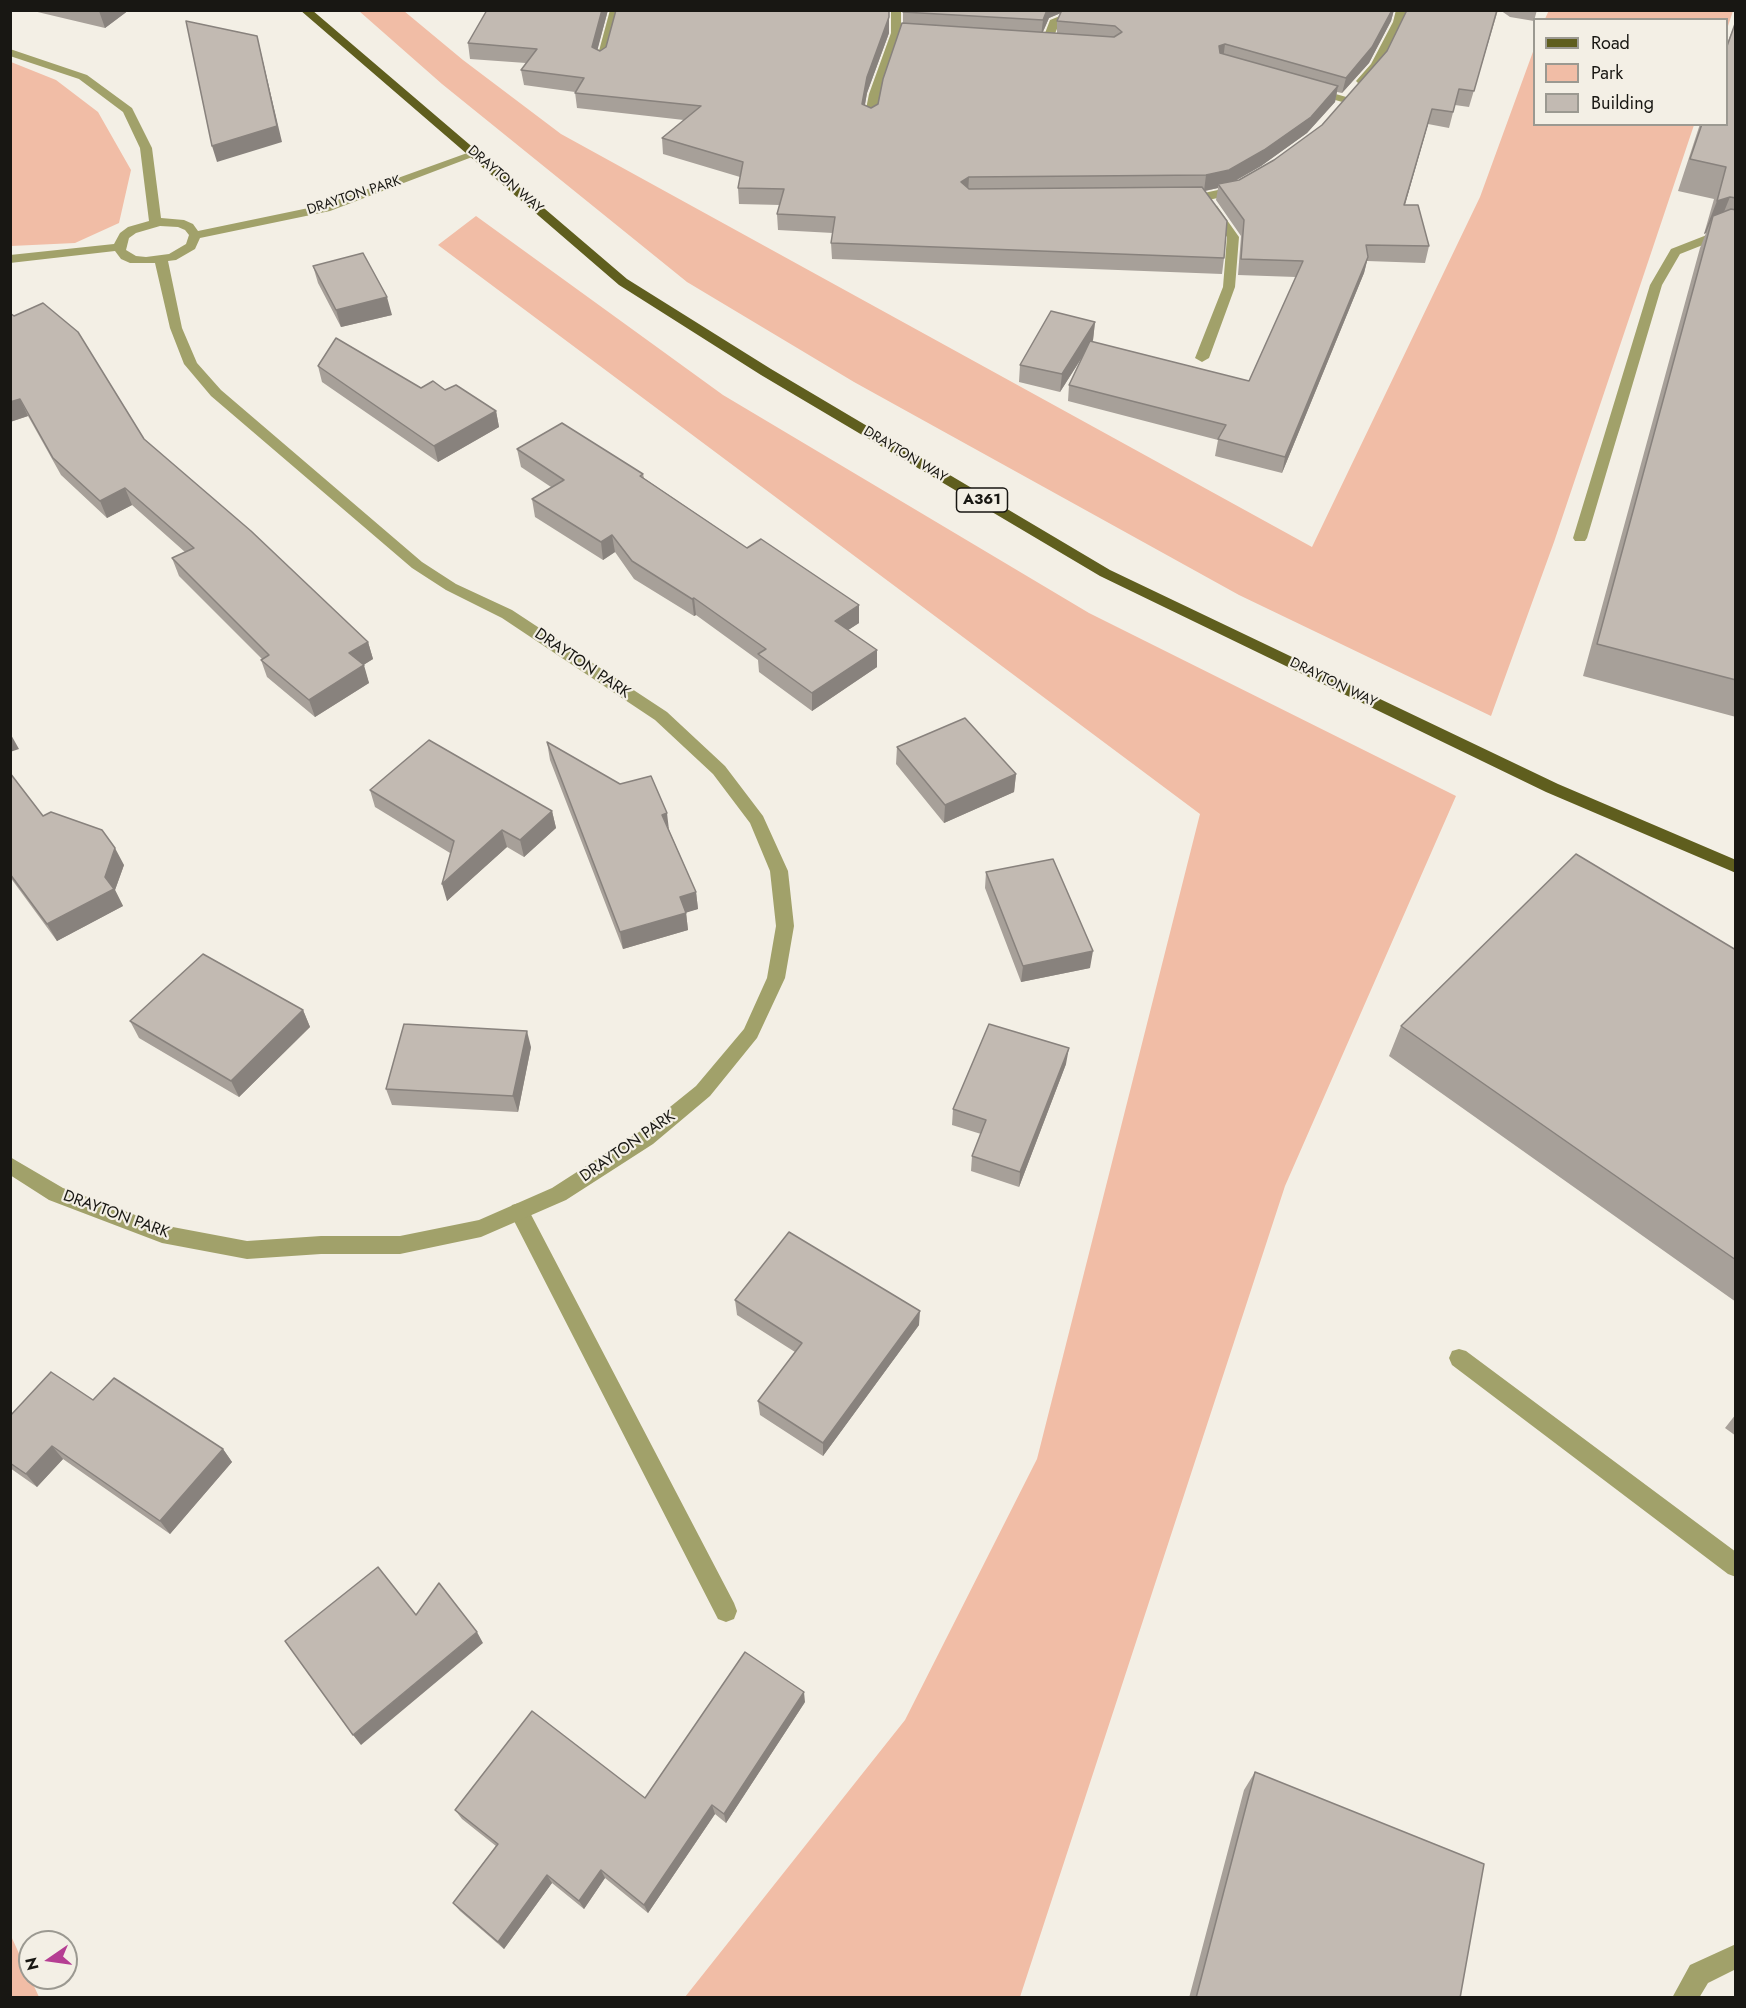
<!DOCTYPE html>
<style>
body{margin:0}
#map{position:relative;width:1746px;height:2008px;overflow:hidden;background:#f3efe5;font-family:Jost,sans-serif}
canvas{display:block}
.frame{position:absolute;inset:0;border:12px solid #181713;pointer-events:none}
.legend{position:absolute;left:1533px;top:18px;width:195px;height:108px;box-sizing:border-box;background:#f3efe5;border:2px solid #9b9991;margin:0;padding:8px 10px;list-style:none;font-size:18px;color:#181713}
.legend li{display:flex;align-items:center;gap:12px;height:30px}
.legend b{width:30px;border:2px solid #9b9991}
.north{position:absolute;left:18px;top:1930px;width:60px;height:60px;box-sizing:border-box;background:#f3efe5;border:2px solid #9b9991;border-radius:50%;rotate:257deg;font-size:16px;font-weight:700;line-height:24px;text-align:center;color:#181713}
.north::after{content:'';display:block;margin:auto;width:21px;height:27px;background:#b53e93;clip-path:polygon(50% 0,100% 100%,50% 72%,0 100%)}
</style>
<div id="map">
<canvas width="1746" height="2008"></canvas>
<div class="frame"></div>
<ul class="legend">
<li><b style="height:8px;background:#5f5e1e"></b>Road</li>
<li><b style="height:16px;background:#f1bda6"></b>Park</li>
<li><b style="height:16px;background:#c2bab2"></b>Building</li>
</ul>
<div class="north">N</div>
</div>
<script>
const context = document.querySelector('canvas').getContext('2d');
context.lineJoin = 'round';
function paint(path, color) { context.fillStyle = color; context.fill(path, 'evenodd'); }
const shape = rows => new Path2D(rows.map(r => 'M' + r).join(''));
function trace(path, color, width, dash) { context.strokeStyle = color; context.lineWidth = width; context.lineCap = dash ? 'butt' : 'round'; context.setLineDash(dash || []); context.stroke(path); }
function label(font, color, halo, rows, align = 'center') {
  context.font = font + ' Jost,sans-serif'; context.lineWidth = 4.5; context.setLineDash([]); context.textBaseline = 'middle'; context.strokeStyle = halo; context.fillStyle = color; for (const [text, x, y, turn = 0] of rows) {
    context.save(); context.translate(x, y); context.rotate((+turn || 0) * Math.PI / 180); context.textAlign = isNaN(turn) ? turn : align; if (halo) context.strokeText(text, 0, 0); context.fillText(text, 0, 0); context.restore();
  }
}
paint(shape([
 [1549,10,1733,10,1733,11,1727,29,1726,20,1545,19],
 [359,11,404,11,463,60,561,134,1312,547,1480,197,1534,49,1534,124,1694,125,1554,542,1491,716,1239,595,854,382,687,282,442,84],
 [11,62,56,80,98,112,131,170,119,223,75,243,11,246],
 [476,216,723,395,1089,613,1456,796,1285,1186,1020,1997,685,1997,905,1720,1037,1459,1200,814,438,245],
 [10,1936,11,1936,39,1997,11,1997]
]), '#f1bda6');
paint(shape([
 [1314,88,1350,98,1352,100,1346,103,1310,93,1310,89,1314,88],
 [1717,231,1736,235,1736,243,1718,239,1680,254,1662,285,1587,538,1585,541,1575,541,1573,538,1650,285,1671,249,1717,231],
 [519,1203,526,1205,734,1603,737,1611,734,1619,726,1622,718,1619,512,1217,509,1211,512,1205,519,1203],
 [1459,1349,1466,1351,1736,1552,1736,1577,1728,1574,1452,1365,1449,1358,1452,1351,1459,1349]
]), '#a1a16a');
paint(shape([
 [610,10,620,10,606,62,601,65,596,62,610,10],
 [891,10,901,10,901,33,881,94,876,119,870,122,864,119,869,94,891,33,891,10],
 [1075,10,1091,10,1059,24,1051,43,1043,43,1042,41,1050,20,1075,10],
 [1396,10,1406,10,1403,22,1382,65,1366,83,1358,83,1356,81,1371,64,1393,22,1396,10],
 [10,49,87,75,132,108,152,148,161,218,184,220,193,224,198,231,323,205,470,152,474,150,480,154,330,211,200,238,195,249,176,260,168,261,182,328,197,363,221,390,422,562,456,584,512,610,667,712,725,766,763,816,788,871,794,926,785,978,757,1038,710,1096,653,1144,566,1200,481,1237,400,1254,321,1254,247,1259,162,1243,49,1200,10,1175,10,1157,63,1188,162,1225,247,1241,321,1236,400,1236,479,1220,552,1188,639,1132,696,1086,744,1029,767,978,776,926,770,871,750,823,713,774,655,720,502,618,446,590,412,568,211,396,184,364,170,328,155,263,130,263,121,259,115,251,10,263,10,255,114,244,120,233,128,227,149,221,140,148,123,112,79,79,10,56,10,49],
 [160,226,178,227,185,230,189,235,186,244,169,254,146,257,136,256,126,250,129,238,136,233,160,226],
 [1240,182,1244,183,1244,189,1231,195,1204,201,1185,201,1179,197,1185,193,1204,193,1227,188,1240,182],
 [1213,205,1217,206,1239,237,1235,287,1209,358,1202,362,1195,358,1223,287,1227,237,1207,209,1213,205],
 [1736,1944,1736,1969,1708,1983,1699,1998,1672,1998,1690,1965,1736,1944]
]), '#a1a16a');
paint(shape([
 [300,10,312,10,627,279,771,369,1110,570,1558,784,1736,860,1736,873,1546,792,1100,576,761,375,619,285,300,10]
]), '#5f5e1e');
paint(shape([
 [29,10,129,10,105,28],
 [608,10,597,50,600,51,889,33,867,93,865,105,871,108,878,104,903,23,903,10,1394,10,1391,21,1369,63,1342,93,1337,92,1335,102,1307,133,1261,166,1235,181,1239,180,1274,160,1498,10,1469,107,1455,105,1449,128,1428,124,1405,205,1429,246,1425,263,1367,261,1364,273,1282,473,1215,456,1218,440,1068,401,1069,385,1084,354,1060,392,1019,382,1020,365,1095,322,1093,340,1092,342,1249,381,1296,277,1238,275,1241,236,1216,200,1218,188,1205,191,1224,258,1222,274,832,259,831,243,833,233,778,230,777,214,780,205,739,204,738,188,740,177,663,154,662,138,684,120,577,108,575,92,524,85,521,70,526,63,470,59,468,43],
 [1061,13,1057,21,1057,33,1043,32,1049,18],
 [1500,10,1537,10,1534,21,1510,17],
 [1736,21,1736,717,1583,676,1700,248,1706,233,1704,234,1714,199,1678,191,1700,124,1726,124,1726,46],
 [313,266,392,315,341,327,318,283],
 [10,313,144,439,368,642,373,659,363,665,369,683,315,717,267,677,261,660,262,659,179,576,172,558,185,552,132,505,107,518,61,475,28,416,10,422],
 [318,366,421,388,445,390,496,411,499,427,438,462,322,382],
 [517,449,643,474,644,478,747,548,859,623,848,630,877,650,877,667,812,711,759,672,758,660,696,615,694,616,634,579,615,552,603,560,535,517,532,499,551,487,521,467],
 [547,742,669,830,696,892,698,909,686,912,688,930,623,949,550,760],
 [897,747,1016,774,1014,792,944,823,896,764],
 [10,773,43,816,124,865,115,890,123,906,57,941,10,877],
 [370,790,552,811,556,828,524,857,507,847,447,901,450,853,375,807],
 [986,872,1090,968,1021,982,985,888],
 [1736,950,1736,1302,1389,1056,1401,1026],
 [303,1010,310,1027,239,1097,139,1038,130,1021],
 [531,1047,518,1112,392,1105,386,1089],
 [1066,1064,1019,1187,971,1171,972,1156,981,1134,952,1125,953,1109],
 [735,1300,919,1325,823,1456,760,1415,758,1401,795,1352,737,1315],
 [93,1400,223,1449,232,1462,170,1534,63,1459,37,1487,10,1468,10,1416],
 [1736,1414,1736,1436,1725,1428],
 [805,1702,726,1823,715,1814,648,1913,605,1878,584,1909,552,1883,504,1949,460,1911,453,1903,496,1846,462,1819,455,1810,645,1798],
 [1255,1772,1460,1998,1189,1998,1244,1790]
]), '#a7a099');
paint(shape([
 [100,10,129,10,105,28,99,11],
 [602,10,608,10,594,63,592,47],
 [1047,10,1068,10,1049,18,1041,36,1043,20],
 [1392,10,1394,10,1391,21,1369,63,1342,93,1346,78],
 [889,17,889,33,867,93,862,120,862,104,867,77],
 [257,36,282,142,217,162,212,146],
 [1225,44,1223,60,1216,62,1219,46],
 [1338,86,1335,102,1307,133,1261,166,1226,186,1218,184,1218,188,1204,191,1206,175],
 [1432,109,1428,124,1400,221,1404,205],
 [969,177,968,193,961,182],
 [1730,197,1717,229,1713,216,1706,233,1704,234,1717,201],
 [1368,257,1364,273,1282,473,1285,457],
 [387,297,392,315,341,327,336,310],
 [1095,322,1093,340,1060,392,1062,374],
 [20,399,28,416,10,422,10,402],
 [496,411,499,427,438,462,434,446],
 [125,488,132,505,107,518,100,501],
 [612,535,615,552,603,560,601,542],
 [694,598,696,615,694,616,692,599],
 [859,605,859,623,836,638,835,621],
 [368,642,373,659,354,671,349,653],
 [877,650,877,667,812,711,812,693],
 [364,665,369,683,315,717,309,700],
 [10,733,19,749,10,752],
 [1016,774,1014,792,944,823,945,805],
 [552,811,556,828,524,857,520,840],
 [667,813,669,830,662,815],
 [502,830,507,847,447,901,442,884],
 [115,848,124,865,115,890,123,906,57,941,47,924,105,877],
 [696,892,698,909,682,914,680,897],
 [686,913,688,930,623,949,620,932],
 [1093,951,1090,968,1021,982,1023,966],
 [303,1010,310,1027,239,1097,231,1081],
 [527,1031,531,1047,518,1112,513,1096],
 [1069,1048,1066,1064,1019,1187,1020,1172],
 [920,1311,919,1325,823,1456,823,1443],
 [52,1446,63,1459,37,1487,26,1474],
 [223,1449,232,1462,170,1534,160,1521],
 [477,1632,483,1643,361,1745,353,1735],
 [804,1692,805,1702,726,1823,724,1814],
 [712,1805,715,1814,648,1913,644,1905],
 [601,1870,605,1878,584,1909,579,1901],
 [547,1875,552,1883,504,1949,498,1942]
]), '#88827d');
const building = shape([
 [487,10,602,10,592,47,600,51,606,47,616,10,889,10,889,17,867,77,862,104,871,108,878,104,883,79,902,23,1114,37,1122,32,1115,26,1057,21,1062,10,1392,10,1372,47,1346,78,1225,44,1219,46,1220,53,1338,86,1311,117,1264,150,1229,170,1206,175,969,177,961,182,969,189,1202,187,1227,221,1224,258,831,243,835,217,777,214,784,189,738,188,743,162,662,138,701,106,575,93,584,78,521,70,537,49,468,43,487,10],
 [903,10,1047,10,1043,20,903,12,903,10],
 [1407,10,1497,10,1474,91,1459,89,1453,112,1432,109,1404,205,1418,205,1429,246,1366,245,1368,257,1285,457,1218,439,1226,425,1069,385,1090,341,1249,381,1303,261,1241,259,1244,220,1218,184,1239,180,1274,160,1322,125,1387,51,1407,10],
 [186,21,257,36,277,126,212,146,186,21],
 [1736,21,1736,198,1730,197,1717,201,1726,167,1690,159,1702,124,1726,124,1726,49,1736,21],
 [1731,209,1736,210,1736,680,1597,644,1713,216,1731,209],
 [363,253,387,297,336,310,313,266,363,253],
 [43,303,78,332,144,439,251,531,368,642,349,653,364,665,309,700,261,660,269,655,172,558,194,548,125,488,100,501,53,458,20,399,10,402,10,313,14,316,43,303],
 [1051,311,1095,322,1062,374,1020,365,1051,311],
 [336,338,421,388,433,381,445,390,456,385,496,411,434,446,318,366,336,338],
 [562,423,643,474,640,476,747,548,761,539,859,605,835,621,877,650,812,693,758,654,766,649,694,598,692,599,632,561,612,535,601,542,532,499,564,480,517,449,562,423],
 [965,718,1016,774,945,805,897,747,965,718],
 [429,740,552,811,520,840,502,830,442,884,454,841,370,790,429,740],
 [547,742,620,784,651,776,667,813,662,815,696,892,680,897,686,913,620,932,547,742],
 [10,773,43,816,51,812,102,830,115,848,105,877,114,889,47,924,10,874,10,773],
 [1576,854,1736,950,1736,1260,1401,1026,1576,854],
 [1053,859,1093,951,1023,966,986,872,1053,859],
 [203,954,303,1010,231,1081,130,1021,203,954],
 [404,1024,527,1031,513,1096,386,1089,404,1024],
 [989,1024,1069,1048,1020,1172,972,1156,986,1120,953,1109,989,1024],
 [789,1232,920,1311,823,1443,758,1401,802,1343,735,1300,789,1232],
 [51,1372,93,1400,114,1378,223,1449,160,1521,52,1446,26,1474,10,1463,10,1416,51,1372],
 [378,1567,416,1615,439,1583,477,1632,353,1735,285,1641,378,1567],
 [745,1652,804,1692,724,1814,712,1805,644,1905,601,1870,579,1901,547,1875,498,1942,453,1903,498,1844,455,1810,532,1711,645,1798,745,1652],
 [1255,1772,1484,1864,1460,1998,1196,1998,1255,1772]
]);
paint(building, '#c2bab2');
trace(building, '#88827d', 1.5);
label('14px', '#181713', '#f3efe5', [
 ["DRAYTON WAY",505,180,41],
 ["DRAYTON PARK",354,196,-18],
 ["DRAYTON WAY",905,455,31],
 ["DRAYTON WAY",1333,683,26]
]);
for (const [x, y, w] of [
 [982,500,51]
]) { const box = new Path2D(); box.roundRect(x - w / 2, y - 12, w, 24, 4.5); context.fillStyle = '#f3efe5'; context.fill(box); trace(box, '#181713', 1.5); }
label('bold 15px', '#181713', null, [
 ["A361",982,500]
]);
label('16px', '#181713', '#f3efe5', [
 ["DRAYTON PARK",582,664,34],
 ["DRAYTON PARK",628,1147,-35],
 ["DRAYTON PARK",116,1215,20]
]);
</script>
